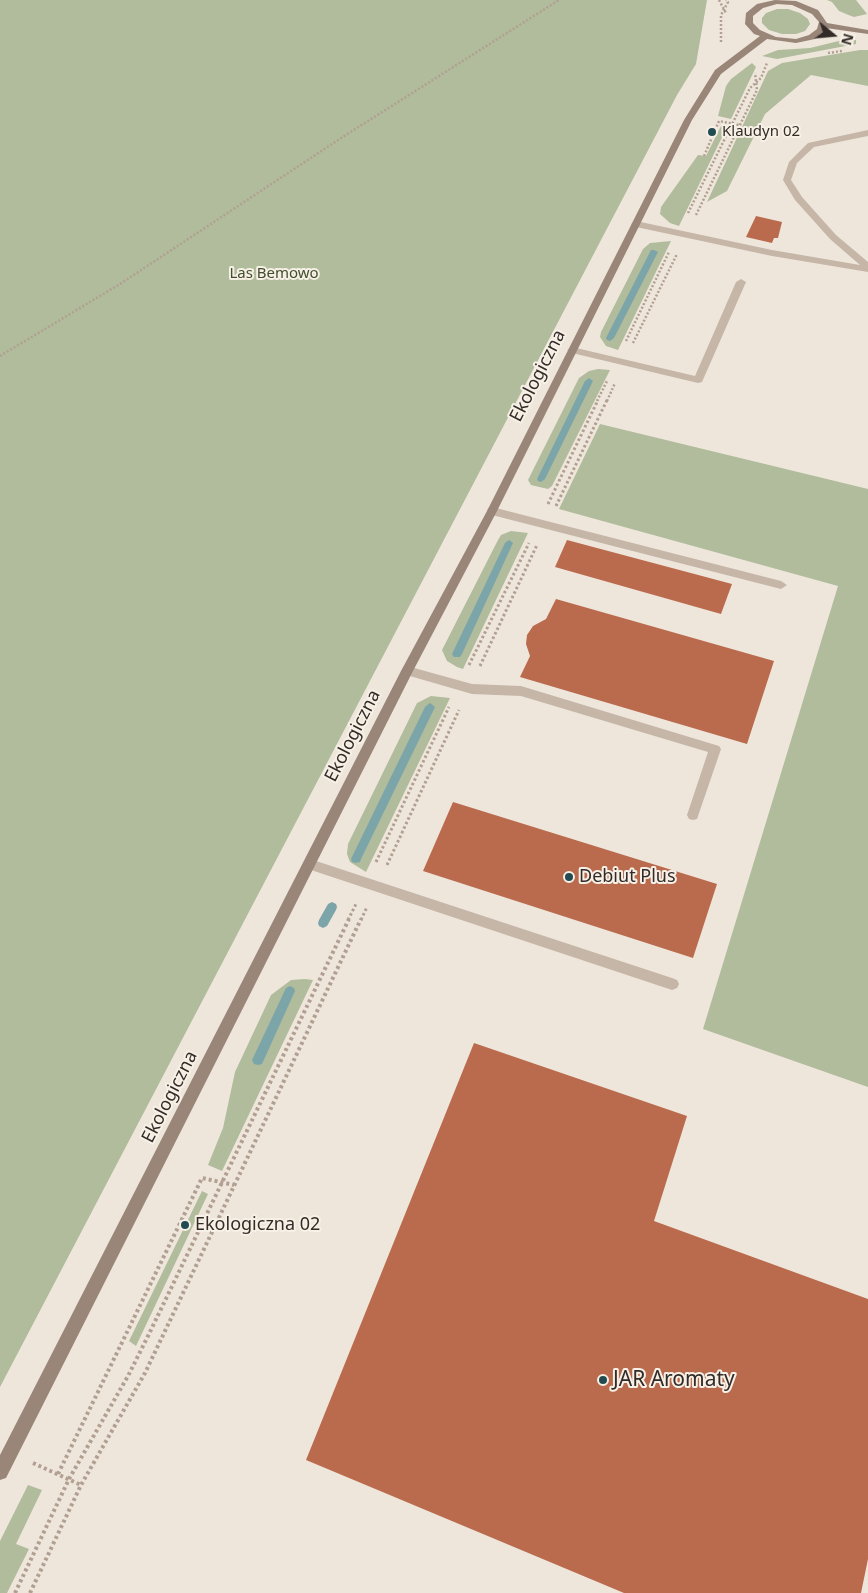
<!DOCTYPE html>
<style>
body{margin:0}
#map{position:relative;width:868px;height:1593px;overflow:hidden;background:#efe6db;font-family:"Noto Sans",sans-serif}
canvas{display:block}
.north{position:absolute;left:808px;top:10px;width:50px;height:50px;-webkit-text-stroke:4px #f7f0e6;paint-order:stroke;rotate:107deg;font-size:14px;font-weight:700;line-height:20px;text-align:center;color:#332b27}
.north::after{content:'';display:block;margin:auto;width:18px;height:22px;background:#332b27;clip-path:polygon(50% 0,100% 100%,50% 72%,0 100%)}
</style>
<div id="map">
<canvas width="868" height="1593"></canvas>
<div class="north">N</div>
</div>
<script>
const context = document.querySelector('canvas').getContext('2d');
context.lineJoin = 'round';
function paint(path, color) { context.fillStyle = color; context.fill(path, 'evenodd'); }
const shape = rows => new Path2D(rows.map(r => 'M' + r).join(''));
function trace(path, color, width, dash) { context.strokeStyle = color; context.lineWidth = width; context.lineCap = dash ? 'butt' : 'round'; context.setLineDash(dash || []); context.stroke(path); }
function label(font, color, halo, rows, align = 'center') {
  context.font = font + ' "Noto Sans",sans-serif'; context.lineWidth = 4; context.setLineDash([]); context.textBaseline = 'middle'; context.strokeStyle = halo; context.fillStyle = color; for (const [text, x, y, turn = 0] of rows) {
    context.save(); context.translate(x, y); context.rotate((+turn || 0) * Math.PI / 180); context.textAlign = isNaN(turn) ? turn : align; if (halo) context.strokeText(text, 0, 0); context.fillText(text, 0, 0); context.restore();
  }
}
paint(shape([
 [0,0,707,0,696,64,677,95,0,1387],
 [827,0,856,0,867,14,854,17,846,14,839,11,832,2],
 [788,9,800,13,808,19,810,24,805,31,796,34,782,34,769,30,762,23,762,18,766,13,777,9],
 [843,40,856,40,856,44,777,59,762,56,778,50,810,48],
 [860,50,868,50,868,86,811,75,765,114,727,191,707,202,768,71,782,63],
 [752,63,756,67,731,119,718,116,726,86,731,79],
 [721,126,727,127,679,226,670,223,660,214,661,207,698,155,706,156],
 [671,241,618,350,606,346,600,337,601,332,643,249,650,243],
 [598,369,610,370,552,486,548,489,531,485,528,480,579,378,589,371],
 [600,424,868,489,868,1087,703,1029,838,586,559,509],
 [511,531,528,533,463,669,457,667,447,661,442,650,498,540,501,535],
 [431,696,450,698,366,872,350,862,347,854,348,844,417,703],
 [305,979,313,980,222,1171,208,1165,223,1128,235,1072,271,995,291,980],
 [202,1191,208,1194,136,1346,129,1341],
 [28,1485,42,1490,16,1544,29,1549,7,1593,0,1593,0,1541]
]), '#b0bc9c');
paint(shape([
 [651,250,654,250,658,252,614,338,610,341,607,340,606,338,651,250],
 [589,378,593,381,545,479,541,482,538,481,537,479,585,381,589,378],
 [509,540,513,543,462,654,460,657,454,657,452,654,505,543,509,540],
 [430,703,435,707,361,859,360,862,356,863,352,862,351,859,425,707,430,703],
 [332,902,336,904,337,907,336,910,327,926,323,928,319,926,318,923,319,920,328,904,332,902],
 [290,986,294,988,295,991,262,1064,258,1065,254,1064,252,1060,254,1056,286,988,290,986]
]), '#7ca5a9');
paint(shape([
 [756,216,782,222,778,238,774,238,772,243,746,237],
 [567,540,732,584,721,614,555,567],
 [556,599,774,661,747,744,520,677,530,656,526,644,527,635,533,626,546,619],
 [453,802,717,884,693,958,423,871],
 [474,1043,687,1116,654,1221,868,1299,868,1559,861,1593,624,1593,306,1460]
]), '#ba6b4e');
trace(shape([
 [719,0,726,13],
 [721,42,721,15,728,2,726,0],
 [828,53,842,51],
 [704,156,719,121,739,125],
 [688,213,750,88,761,78,767,63],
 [696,215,757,90,755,73],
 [626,341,669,252],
 [633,343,677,254],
 [0,356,120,284,338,140,559,0],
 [597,401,607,381],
 [607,401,615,383]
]), '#b1a092', 2.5, [2, 2]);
trace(shape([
 [548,504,598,400],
 [556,506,607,400],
 [469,665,529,543],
 [480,666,537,545],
 [376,862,449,707],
 [387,865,459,710],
 [348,920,356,904],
 [361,920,367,907]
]), '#b1a092', 3, [2.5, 2.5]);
trace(shape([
 [33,1463,81,1485],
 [58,1474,202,1178,234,1185],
 [15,1593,69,1479,128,1376,148,1336,349,919],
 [30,1593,81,1485,145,1373,361,919]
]), '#b1a092', 4, [3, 3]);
paint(shape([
 [868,130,868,136,814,147,797,163,791,180,802,197,836,235,868,262,868,272,772,256,636,227,631,224,636,221,772,250,860,265,830,239,795,200,783,180,789,162,808,143,868,130],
 [741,279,746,282,702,382,698,383,572,353,567,350,572,347,695,376,736,282,741,279],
 [492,507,781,581,787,585,781,589,488,514,487,511,488,508,492,507],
 [407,666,472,684,521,686,719,746,721,749,697,819,693,820,689,819,687,815,708,752,521,696,472,694,403,674,401,671,403,668,407,666],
 [310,859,672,978,677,980,679,984,677,988,672,990,305,868,304,864,305,860,310,859]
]), '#c5b6a8');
paint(shape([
 [775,0,796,1,818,10,827,23,868,30,868,34,826,28,815,39,796,43,767,39,721,74,692,120,497,511,413,671,6,1478,0,1480,0,1455,401,671,487,511,684,120,715,70,760,36,754,34,745,24,746,13,757,4,775,0],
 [777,4,792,5,812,14,819,22,817,29,809,35,796,39,776,37,760,30,753,23,753,16,763,8,777,4]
]), '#998679');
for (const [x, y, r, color] of [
 [712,132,5,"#214b50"],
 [569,877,5,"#214b50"],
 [185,1225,5,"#214b50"],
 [603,1380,5,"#214b50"]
]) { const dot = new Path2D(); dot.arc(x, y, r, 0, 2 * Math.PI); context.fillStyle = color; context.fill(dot); trace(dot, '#f7f0e6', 2); }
label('15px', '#332b27', '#f7f0e6', [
 ["Klaudyn 02",722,132]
], 'left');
label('15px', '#414f2e', '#f7f0e6', [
 ["Las Bemowo",274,274]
]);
label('18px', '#332b27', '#f7f0e6', [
 ["Ekologiczna",538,376,-63],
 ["Ekologiczna",353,736,-63],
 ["Ekologiczna",170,1097,-63]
]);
label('18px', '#332b27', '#f7f0e6', [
 ["Debiut Plus",579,877],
 ["Ekologiczna 02",195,1225]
], 'left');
label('21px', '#332b27', '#f7f0e6', [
 ["JAR Aromaty",613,1380]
], 'left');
</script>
